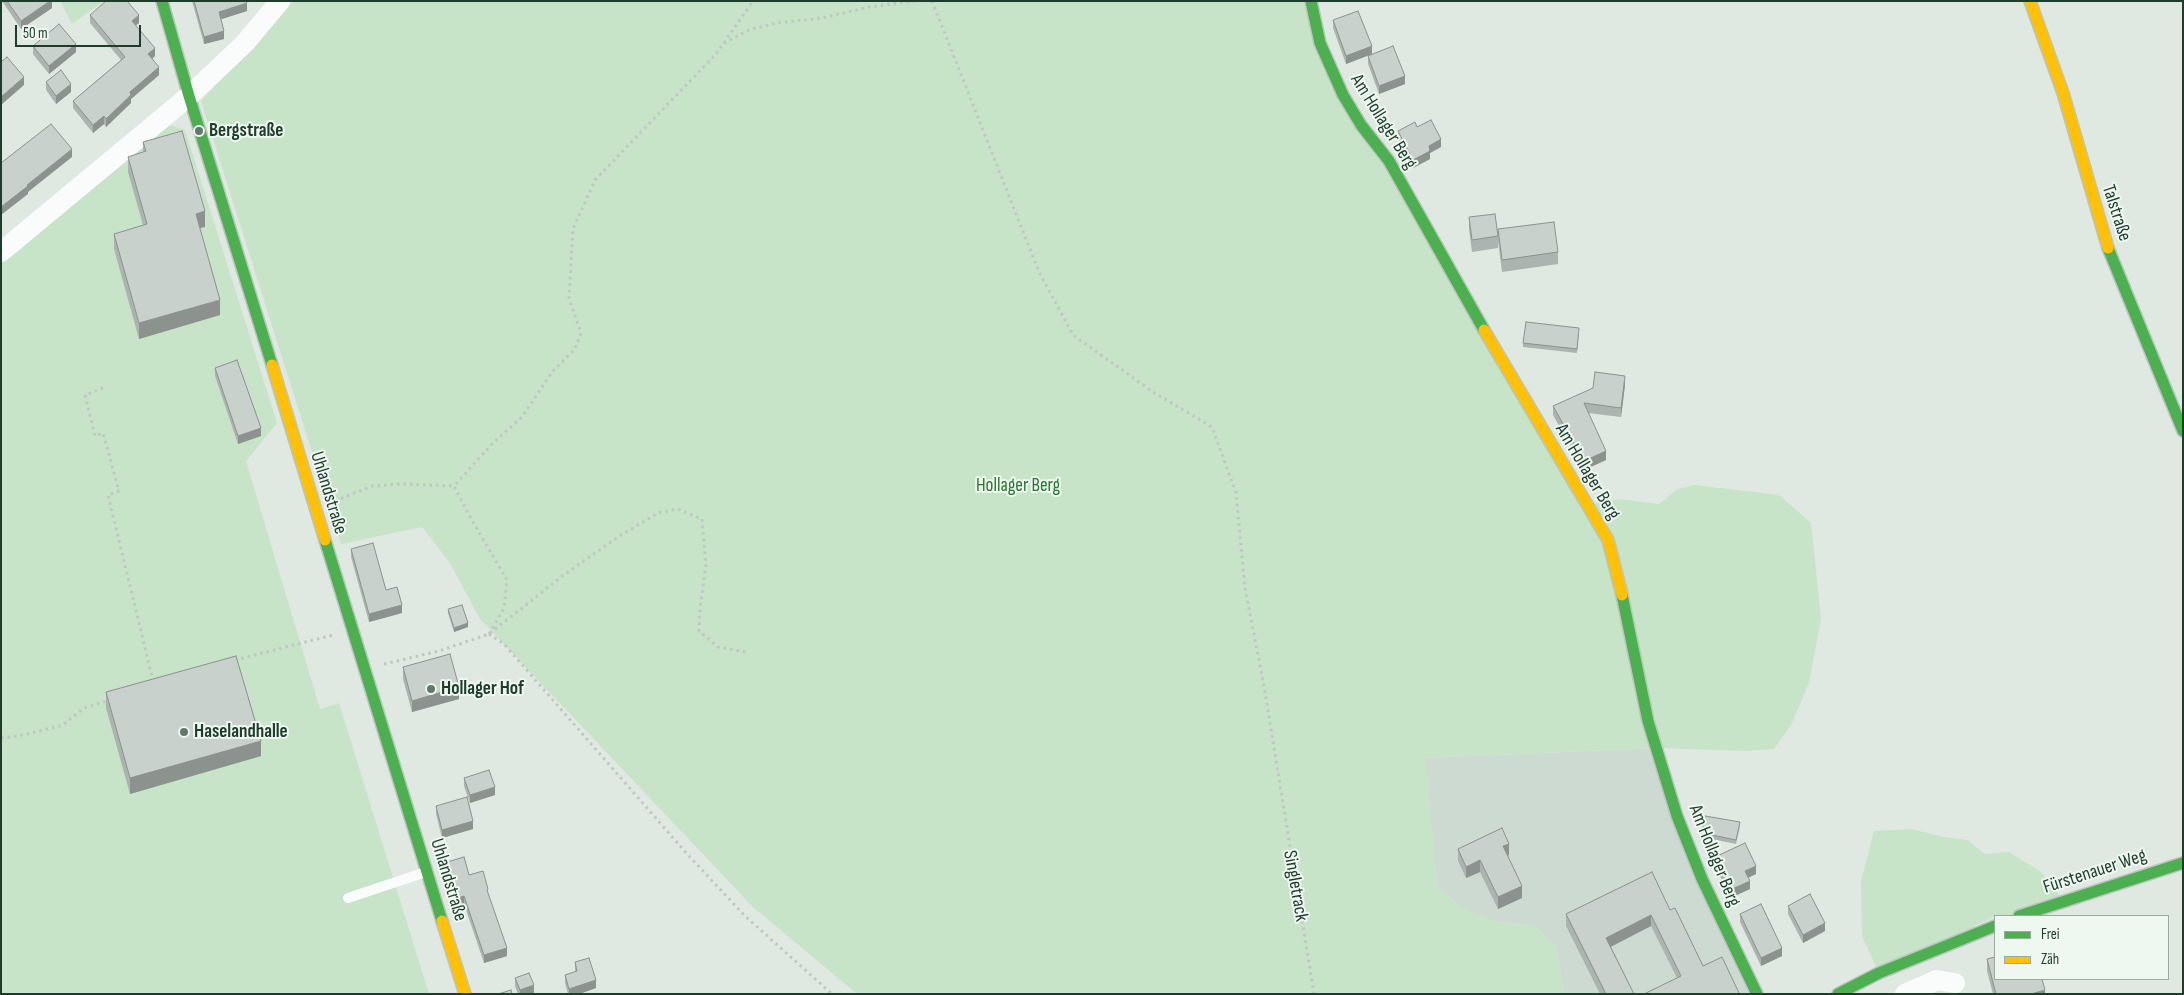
<!DOCTYPE html>
<meta charset="utf-8">
<style>
body{margin:0}
#map{position:relative;width:2184px;height:995px;overflow:hidden;background:#e0e8e2;font-family:"Sofia Sans Condensed",sans-serif}
canvas{display:block}
.frame{position:absolute;inset:0;border:2px solid #1d3c2b;pointer-events:none}
.legend{position:absolute;left:1994px;top:915px;width:175px;height:65px;box-sizing:border-box;background:#eef7f0;border:1px solid #9aaca1;margin:0;padding:6px 9px;list-style:none;font-size:15px;color:#1d3c2b}
.legend li{display:flex;align-items:center;gap:10px;height:25px}
.legend b{width:25px;border:1px solid #9aaca1}
.scale{position:absolute;left:15px;top:25px;width:126px;height:22px;box-sizing:border-box;border:2px solid #1d3c2b;border-top:0;padding-left:6px;font-size:15px;line-height:18px;white-space:nowrap;color:#1d3c2b;-webkit-text-stroke:4px #eef7f0;paint-order:stroke}
</style>
<div id="map">
<canvas width="2184" height="995"></canvas>
<div class="frame"></div>
<ul class="legend">
<li><b style="height:6px;background:#4caf50"></b>Frei</li>
<li><b style="height:6px;background:#ffc107"></b>Zäh</li>
</ul>
<div class="scale">50 m</div>
</div>
<script>
const context = document.querySelector('canvas').getContext('2d');
context.lineJoin = 'round';
function paint(path, color) { context.fillStyle = color; context.fill(path, 'evenodd'); }
const shape = rows => new Path2D(rows.map(r => 'M' + r).join(''));
function trace(path, color, width, dash) { context.strokeStyle = color; context.lineWidth = width; context.lineCap = dash ? 'butt' : 'round'; context.setLineDash(dash || []); context.stroke(path); }
function label(font, color, halo, rows, align = 'center') {
  context.font = font + ' "Sofia Sans Condensed",sans-serif'; context.lineWidth = 4; context.setLineDash([]); context.textBaseline = 'middle'; context.strokeStyle = halo; context.fillStyle = color; for (const [text, x, y, turn = 0] of rows) {
    context.save(); context.translate(x, y); context.rotate((+turn || 0) * Math.PI / 180); context.textAlign = isNaN(turn) ? turn : align; if (halo) context.strokeText(text, 0, 0); context.fillText(text, 0, 0); context.restore();
  }
}
paint(shape([
 [1656,748,1757,994,1564,994,1556,946,1536,927,1494,921,1463,909,1437,886,1425,758]
]), '#cddad1');
paint(shape([
 [60,1,104,1,72,24],
 [294,1,1311,1,1320,43,1586,505,1620,499,1659,504,1677,489,1694,485,1779,495,1811,523,1821,619,1809,683,1791,725,1774,749,1747,751,1656,748,1426,758,1437,886,1463,909,1494,921,1536,927,1556,946,1564,994,857,994,753,907,480,619,450,563,422,527,341,544,201,101],
 [170,125,185,130,277,423,246,461,320,709,339,703,429,994,1,994,1,263],
 [1911,829,1944,837,1968,840,1984,854,2009,852,2041,872,2063,900,2019,916,1995,916,1879,973,1862,936,1861,881,1874,831]
]), '#c7e3c8');
const fast = shape([
 [162,1,189,96,272,365],
 [1311,1,1320,43,1343,95,1361,125,1389,161,1484,330],
 [2108,248,2183,431],
 [325,540,442,921],
 [1622,595,1648,721,1677,816,1702,879,1757,994],
 [2019,916,2183,863],
 [1838,994,1879,973,1995,926]
]);
const slow = shape([
 [2030,1,2063,93,2108,248],
 [1484,330,1608,540,1622,595],
 [272,365,325,540],
 [442,921,465,994]
]);
trace(fast, '#b9c5bd', 14);
trace(slow, '#b9c5bd', 14);
trace(shape([
 [932,1,1039,272,1073,335,1153,392,1212,427,1236,493,1245,588,1264,686,1314,994],
 [724,43,749,30,776,23,822,18,869,7,916,1],
 [103,388,85,395,95,436,103,433,119,491,108,495,153,681],
 [335,501,372,486,402,484,454,486],
 [489,634,504,608,507,580,469,515,454,486,493,443,522,417,552,372,575,349,581,333,569,299,573,229,595,180,716,54,753,1],
 [489,634,504,644,688,855,745,916,832,994],
 [235,660,333,635],
 [384,664,439,651,489,634,565,574,618,537,658,513,678,509,702,519,706,565,700,608,699,631,718,647,746,652],
 [1,738,19,736,63,725,84,708,110,700]
]), '#bec8c2', 3, [2.5, 4]);
trace(shape([
 [348,898,426,872]
]), '#fafcfb', 10);
trace(shape([
 [1,252,189,96,245,43,280,1],
 [1905,994,1937,980,1955,983]
]), '#fafcfb', 20);
trace(fast, '#4caf50', 11);
trace(slow, '#ffc107', 11);
paint(shape([
 [2,1,52,1,52,8,21,29],
 [192,1,246,1,247,11,221,19,224,39,204,44],
 [90,15,139,23,136,25,155,56,152,59,159,75,131,99,131,103,106,127,104,124,93,133,73,108,73,101,121,60,90,23],
 [1333,20,1372,54,1346,64,1333,28],
 [33,46,76,52,49,74,33,54],
 [1368,56,1405,84,1379,94,1368,64],
 [46,82,71,92,56,104,46,90],
 [1398,131,1441,147,1430,153,1430,159,1413,168,1398,139],
 [143,142,205,227,200,228,220,315,139,339,114,249,114,234,143,225,128,172,128,157,143,152],
 [1469,217,1498,236,1498,248,1472,252,1469,229],
 [1498,229,1558,252,1558,264,1502,272,1498,241],
 [1579,332,1577,353,1523,347,1523,343],
 [215,368,261,436,238,444,215,376],
 [1625,385,1621,417,1588,413,1606,460,1584,470,1553,415,1553,406],
 [351,549,386,590,402,613,369,622,351,557],
 [448,609,468,627,454,632,448,613],
 [403,667,459,699,412,712,403,679],
 [106,692,261,756,130,794,106,708],
 [464,778,495,795,470,803,464,786],
 [436,806,473,829,442,838,436,814],
 [1740,826,1736,844,1702,837,1702,833],
 [1458,849,1509,855,1508,856,1522,898,1498,909,1480,872,1466,878,1458,861],
 [1715,857,1756,874,1748,878,1750,889,1730,898,1715,865],
 [444,863,469,875,488,895,507,956,484,963,464,904,455,907,444,871],
 [1788,906,1825,931,1803,943,1788,914],
 [1670,910,1703,966,1739,994,1646,994,1646,993,1677,978,1651,926,1611,947,1634,994,1600,994,1566,926,1566,914],
 [1740,914,1782,956,1761,966,1740,922],
 [1987,959,2045,994,1993,994,1987,971],
 [575,962,596,988,579,994,568,994,565,983,565,975,575,972],
 [515,978,534,993,531,994,518,994,515,986]
]), '#acb4af');
paint(shape([
 [50,1,52,1,52,8,21,29,21,21],
 [247,3,247,11,219,20,219,12],
 [139,15,139,23,132,28,132,21],
 [224,31,224,39,204,44,204,37],
 [76,44,76,52,49,74,49,66],
 [1372,46,1372,54,1346,64,1346,56],
 [155,48,155,56,148,62,148,54],
 [159,67,159,75,131,99,131,103,106,127,106,119,130,92],
 [1405,76,1405,84,1379,94,1379,86],
 [24,77,24,85,1,105,1,97],
 [71,84,71,92,56,104,56,96],
 [104,116,104,124,93,133,93,125],
 [1441,139,1441,147,1430,153,1430,159,1413,168,1413,160,1429,146],
 [72,149,72,157,28,192,28,194,1,215,1,207,27,185],
 [205,211,205,227,196,229,196,214],
 [220,300,220,315,139,339,139,323],
 [1625,376,1625,385,1621,417,1621,408],
 [261,428,261,436,238,444,238,436],
 [1606,451,1606,460,1584,470,1584,461],
 [402,605,402,613,369,622,369,614],
 [468,623,468,627,454,632,454,628],
 [459,687,459,699,412,712,412,701],
 [261,741,261,756,130,794,130,778],
 [495,787,495,795,470,803,470,795],
 [473,821,473,829,442,838,442,830],
 [1509,844,1509,855,1503,858,1503,846],
 [1480,860,1480,872,1466,878,1466,867],
 [1756,866,1756,874,1745,879,1745,871],
 [1750,881,1750,889,1730,898,1730,890],
 [1522,886,1522,898,1498,909,1498,897],
 [464,896,464,904,455,907,455,899],
 [1651,915,1651,926,1606,949,1606,938],
 [1825,923,1825,931,1803,943,1803,935],
 [507,948,507,956,484,963,484,955],
 [1782,948,1782,956,1761,966,1761,958],
 [596,980,596,988,579,994,569,994,569,989],
 [534,985,534,993,531,994,520,994,520,990],
 [2045,990,2045,994,2031,994]
]), '#8c928e');
const building = shape([
 [7,1,50,1,21,21,7,1],
 [106,1,127,1,139,15,132,21,155,48,148,54,159,67,130,92,131,95,106,119,104,116,93,125,73,101,125,57,90,15,106,1],
 [194,1,246,1,247,3,219,12,224,31,204,37,194,1],
 [1358,11,1372,46,1346,56,1333,20,1358,11],
 [59,24,76,44,49,66,33,46,59,24],
 [1393,46,1405,76,1379,86,1368,56,1393,46],
 [7,57,24,77,1,97,1,62,7,57],
 [61,70,71,84,56,96,46,82,61,70],
 [1431,120,1441,139,1429,146,1430,151,1413,160,1398,131,1415,122,1417,127,1431,120],
 [51,124,72,149,27,185,28,186,1,207,1,163,51,124],
 [182,131,205,211,196,214,220,300,139,323,114,234,147,224,128,157,146,151,143,142,182,131],
 [1495,214,1498,236,1472,240,1469,217,1495,214],
 [1554,222,1558,252,1502,260,1498,229,1554,222],
 [1526,322,1579,328,1577,349,1523,343,1526,322],
 [237,360,261,428,238,436,215,368,237,360],
 [1595,372,1625,376,1621,408,1584,403,1606,451,1584,461,1553,406,1593,388,1595,372],
 [373,543,386,590,397,587,402,605,369,614,351,549,373,543],
 [462,605,468,623,454,628,448,609,462,605],
 [450,654,459,687,412,701,403,667,450,654],
 [236,656,261,741,130,778,106,692,236,656],
 [489,770,495,787,470,795,464,778,489,770],
 [467,797,473,821,442,830,436,806,467,797],
 [1705,816,1740,822,1736,840,1702,833,1705,816],
 [1502,828,1509,844,1503,846,1522,886,1498,897,1480,860,1466,867,1458,849,1502,828],
 [1745,843,1756,866,1745,871,1750,881,1730,890,1715,857,1745,843],
 [464,857,469,875,483,871,488,889,487,890,507,948,484,955,464,896,455,899,444,863,464,857],
 [1652,872,1670,910,1675,908,1703,966,1722,957,1739,993,1737,994,1646,994,1646,993,1681,976,1651,915,1606,938,1634,994,1606,994,1566,914,1652,872],
 [1810,894,1825,923,1803,935,1788,906,1810,894],
 [1761,904,1782,948,1761,958,1740,914,1761,904],
 [1995,957,1995,979,2042,979,2045,990,2031,994,1996,994,1987,959,1995,957],
 [589,958,596,980,569,989,565,975,577,971,575,962,589,958],
 [529,973,534,985,520,990,515,978,529,973],
 [511,990,512,994,498,994,511,990]
]);
paint(building, '#c8d1cb');
trace(building, '#8c928e', 1);
for (const [x, y, r, color] of [
 [199,131,5,"#61786b"],
 [431,689,5,"#61786b"],
 [184,732,5,"#61786b"]
]) { const dot = new Path2D(); dot.arc(x, y, r, 0, 2 * Math.PI); context.fillStyle = color; context.fill(dot); trace(dot, '#eef7f0', 2); }
label('19px', '#1d3c2b', '#eef7f0', [
 ["Am Hollager Berg",1383,122,58],
 ["Talstraße",2116,213,72],
 ["Am Hollager Berg",1587,472,59],
 ["Uhlandstraße",328,493,73],
 ["Am Hollager Berg",1714,856,68],
 ["Fürstenauer Weg",2095,872,-18],
 ["Uhlandstraße",448,880,73],
 ["Singletrack",1295,886,80]
]);
label('bold 19px', '#1d3c2b', '#eef7f0', [
 ["Bergstraße",209,131],
 ["Hollager Hof",441,689],
 ["Haselandhalle",194,732]
], 'left');
label('19px', '#23772e', '#eef7f0', [
 ["Hollager Berg",1018,486]
]);
</script>
